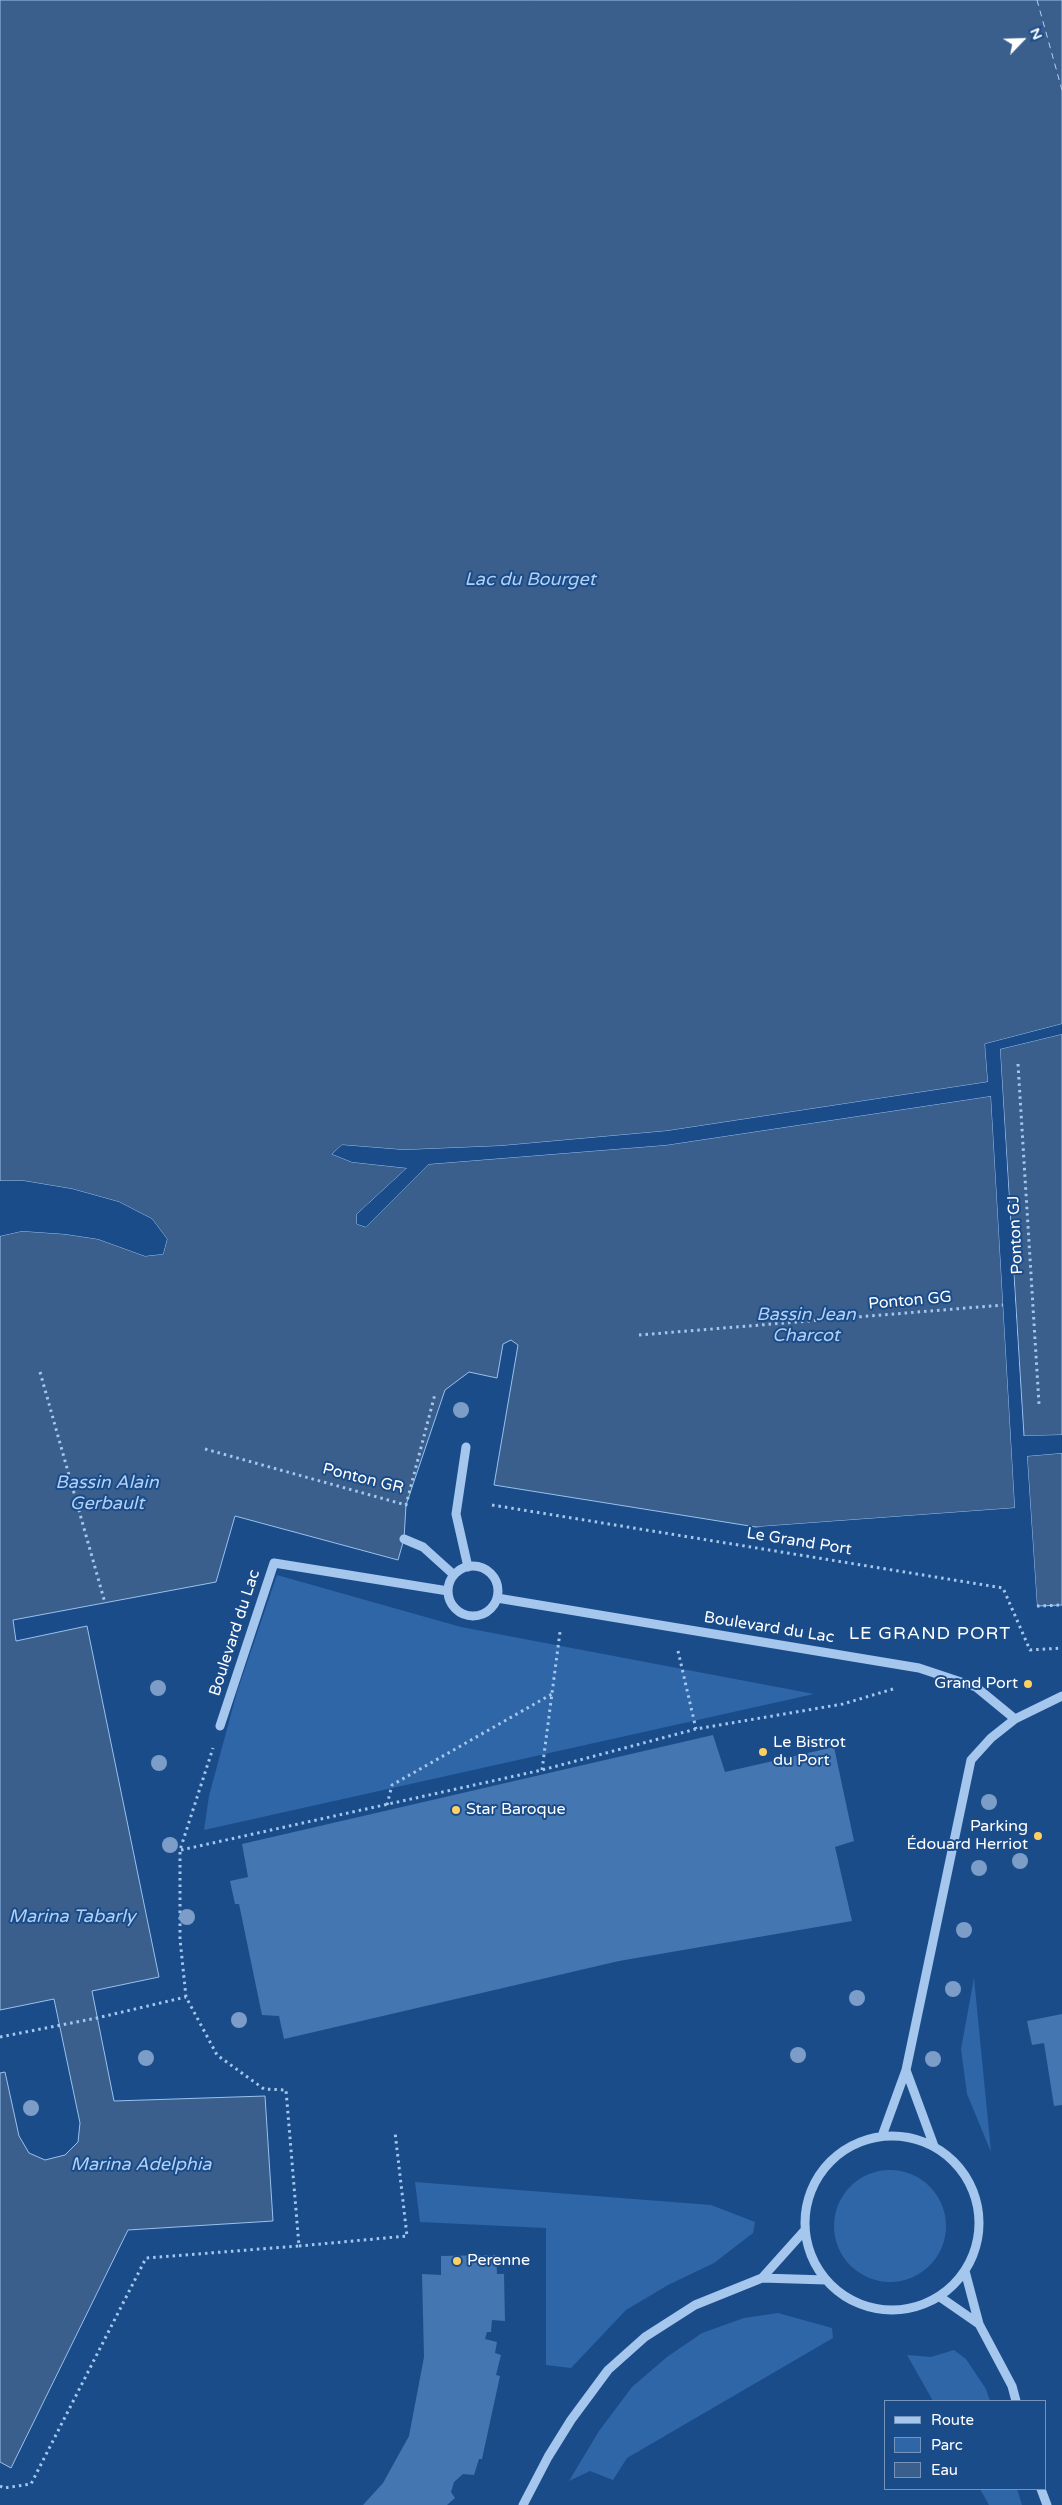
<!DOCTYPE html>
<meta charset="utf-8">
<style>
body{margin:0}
#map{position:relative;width:1062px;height:2505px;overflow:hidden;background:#1b4c8a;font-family:"Varela Round",sans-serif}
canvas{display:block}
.legend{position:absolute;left:884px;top:2400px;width:162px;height:90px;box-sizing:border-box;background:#1b4c8a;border:1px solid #7694b9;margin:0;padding:6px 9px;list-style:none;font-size:15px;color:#fff}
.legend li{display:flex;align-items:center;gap:10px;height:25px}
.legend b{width:25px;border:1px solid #7694b9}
.north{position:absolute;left:997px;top:15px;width:50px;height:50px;-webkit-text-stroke:4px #1b4c8a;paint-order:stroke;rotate:66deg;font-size:14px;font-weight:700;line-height:20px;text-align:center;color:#fff}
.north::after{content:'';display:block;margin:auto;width:18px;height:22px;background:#fff;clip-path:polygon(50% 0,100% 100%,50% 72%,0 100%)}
</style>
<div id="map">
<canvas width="1062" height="2505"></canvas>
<ul class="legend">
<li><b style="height:6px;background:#a5c6ed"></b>Route</li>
<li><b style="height:14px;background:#2e66a8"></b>Parc</li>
<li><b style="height:14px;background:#3b5f8c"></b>Eau</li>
</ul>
<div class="north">N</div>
</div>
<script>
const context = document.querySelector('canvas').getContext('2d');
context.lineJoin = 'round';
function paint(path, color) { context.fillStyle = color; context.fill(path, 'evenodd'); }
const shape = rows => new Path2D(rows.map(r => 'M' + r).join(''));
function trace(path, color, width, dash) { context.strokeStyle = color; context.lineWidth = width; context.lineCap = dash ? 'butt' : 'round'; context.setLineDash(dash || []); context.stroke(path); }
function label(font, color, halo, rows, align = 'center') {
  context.font = font + ' "Varela Round",sans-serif'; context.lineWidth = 4; context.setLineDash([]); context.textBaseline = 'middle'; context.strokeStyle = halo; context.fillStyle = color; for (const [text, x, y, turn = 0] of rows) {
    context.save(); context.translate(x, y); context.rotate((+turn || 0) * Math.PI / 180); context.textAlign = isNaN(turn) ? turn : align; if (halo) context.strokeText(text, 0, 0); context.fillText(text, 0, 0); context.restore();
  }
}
paint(shape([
 [277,1575,461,1627,814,1694,204,1830,209,1796,237,1692],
 [974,1978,991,2152,967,2094,961,2049],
 '834 2226a56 56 0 1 1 112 0a56 56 0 1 1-112 0Z',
 [415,2182,711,2205,755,2222,753,2233,714,2263,668,2285,626,2310,571,2368,546,2365,546,2228,420,2222],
 [778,2313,832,2328,833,2338,627,2458,613,2480,590,2471,569,2481,599,2431,632,2387,667,2357,702,2333,744,2318],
 [954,2350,966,2359,986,2389,990,2401,933,2401,907,2355,931,2357],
 [980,2489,1017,2489,1022,2505,989,2505]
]), '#2e66a8');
const water = shape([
 [0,0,1062,0,1062,1024,985,1044,988,1082,667,1131,500,1146,404,1150,342,1145,332,1154,352,1162,407,1168,357,1214,357,1224,366,1227,429,1164,666,1145,991,1096,1015,1508,756,1527,494,1485,518,1345,511,1340,503,1344,497,1378,469,1372,445,1390,406,1505,404,1539,398,1560,235,1516,216,1582,13,1620,16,1641,87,1626,159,1977,92,1991,114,2101,265,2096,273,2221,128,2230,11,2468,0,2462,0,2073,5,2072,19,2136,29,2153,45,2160,65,2155,78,2142,80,2123,54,1999,0,2010,0,1236,22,1231,65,1234,98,1239,145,1256,163,1254,167,1239,152,1219,119,1202,72,1189,24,1181,0,1181,0,0],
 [1062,1034,1062,1435,1024,1436,1000,1049,1062,1034],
 [1062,1453,1062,1605,1037,1606,1027,1456,1062,1453]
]);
paint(water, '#3b5f8c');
trace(water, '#98c1ef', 1);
paint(shape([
 [1062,1024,1062,1026,987,1045,991,1082,989,1085,667,1134,500,1149,404,1153,342,1148,336,1153,353,1160,410,1167,359,1215,359,1222,366,1224,428,1162,666,1143,993,1094,1018,1508,1016,1510,769,1529,756,1527,1015,1508,991,1096,666,1145,429,1164,366,1227,357,1224,357,1214,407,1168,352,1162,332,1154,342,1145,404,1150,500,1146,667,1131,988,1082,985,1044],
 [1062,1031,1062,1034,1000,1049,1023,1436,1062,1435,1062,1437,1023,1439,1021,1437,998,1048],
 [0,1181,24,1181,72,1189,119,1202,152,1219,167,1239,163,1254,145,1256,98,1239,65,1234,22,1231,0,1236,0,1233,22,1229,65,1231,99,1237,145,1254,161,1252,164,1240,150,1221,118,1205,71,1191,24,1183,0,1184],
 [1062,1451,1062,1453,1027,1456,1037,1606,1034,1603,1025,1456,1027,1453]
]), '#1b4c8a');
trace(shape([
 [1037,0,1062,90]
]), '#b1d0f4', 1, [6, 5]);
paint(shape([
 [713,1735,725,1772,834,1747,854,1841,835,1847,852,1921,619,1961,284,2039,279,2016,262,2015,239,1904,235,1904,230,1881,248,1877,242,1844],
 [1062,2014,1062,2105,1054,2106,1044,2043,1032,2045,1027,2021],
 [496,2255,497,2274,504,2274,505,2321,492,2320,491,2332,487,2332,485,2339,497,2342,495,2353,501,2355,496,2375,500,2376,482,2459,479,2459,474,2475,463,2474,454,2482,451,2492,455,2498,447,2505,363,2505,383,2483,409,2436,424,2357,422,2274,441,2275,441,2256]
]), '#4476b2');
trace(shape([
 [1018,1064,1039,1404],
 [639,1335,1003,1305],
 [40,1372,105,1603],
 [205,1449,406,1505,435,1394],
 [492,1505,1003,1588,1030,1650,1062,1648],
 [1037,1606,1062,1605],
 [678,1651,696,1729],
 [542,1770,560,1632],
 [387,1805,392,1785,552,1694],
 [181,1850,542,1770,696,1729,843,1704,893,1689],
 [0,2037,97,2018,186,1997],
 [299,2246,407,2236,395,2132],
 [0,2486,4,2488,31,2484,146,2258,299,2246,286,2090,264,2089,217,2055,186,1997,180,1939,180,1850,213,1748]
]), '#a5c6ed', 3, [2.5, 4]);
trace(shape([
 [466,1447,456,1514,468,1567],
 [404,1539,423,1547,454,1575],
 '448 1591a25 25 0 1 1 50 0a25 25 0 1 1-50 0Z',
 [497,1598,919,1668,976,1687,1015,1719],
 [220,1726,274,1563,448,1591],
 [906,2070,934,2146],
 '805 2223a87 87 0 1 1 174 0a87 87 0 1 1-174 0Z',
 [882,2136,906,2070,971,1760,991,1738,1015,1719,1062,1696],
 [965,2271,979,2324,1012,2386,1016,2401],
 [762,2278,805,2230],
 [940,2297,979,2324],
 [1041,2489,1047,2505],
 [523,2505,548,2457,571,2420,608,2370,645,2337,695,2305,762,2278,826,2280]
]), '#a5c6ed', 9);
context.fillStyle = '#7c9dc7';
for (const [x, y] of [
 [461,1410],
 [158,1688],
 [159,1763],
 [989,1802],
 [170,1845],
 [1020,1861],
 [979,1868],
 [187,1917],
 [964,1930],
 [953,1989],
 [857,1998],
 [239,2020],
 [798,2055],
 [146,2058],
 [933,2059],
 [31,2108]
]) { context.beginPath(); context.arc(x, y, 8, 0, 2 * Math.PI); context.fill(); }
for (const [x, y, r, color] of [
 [1028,1684,5,"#fed062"],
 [763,1752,5,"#fed062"],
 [456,1810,5,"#fed062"],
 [1038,1836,5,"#fed062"],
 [457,2261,5,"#fed062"]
]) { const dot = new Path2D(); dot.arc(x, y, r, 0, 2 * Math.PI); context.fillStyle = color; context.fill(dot); trace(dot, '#1b4c8a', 2); }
label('16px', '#fff', '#1b4c8a', [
 ["Ponton GJ",1016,1235,-93],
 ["Ponton GG",910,1301,-5],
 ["Ponton GR",363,1479,14],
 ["Le Grand Port",799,1542,9],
 ["Boulevard du Lac",769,1628,9],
 ["Boulevard du Lac",235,1633,-72]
]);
label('16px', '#fff', '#1b4c8a', [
 ["Grand Port",1018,1684,"right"],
 ["Le Bistrot",773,1743],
 ["du Port",773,1761],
 ["Star Baroque",466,1810],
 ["Parking",1028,1827,"right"],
 ["Édouard Herriot",1028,1845,"right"],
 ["Perenne",467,2261]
], 'left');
label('italic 18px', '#b1d0f4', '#1b4c8a', [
 ["Lac du Bourget",530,580],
 ["Bassin Jean",806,1315],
 ["Charcot",806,1336],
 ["Bassin Alain",107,1483],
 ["Gerbault",107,1504],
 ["Marina Tabarly",72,1917],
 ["Marina Adelphia",141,2165]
]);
context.letterSpacing = '1px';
label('18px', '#fff', '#1b4c8a', [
 ["LE GRAND PORT",930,1634]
]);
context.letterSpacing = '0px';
</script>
